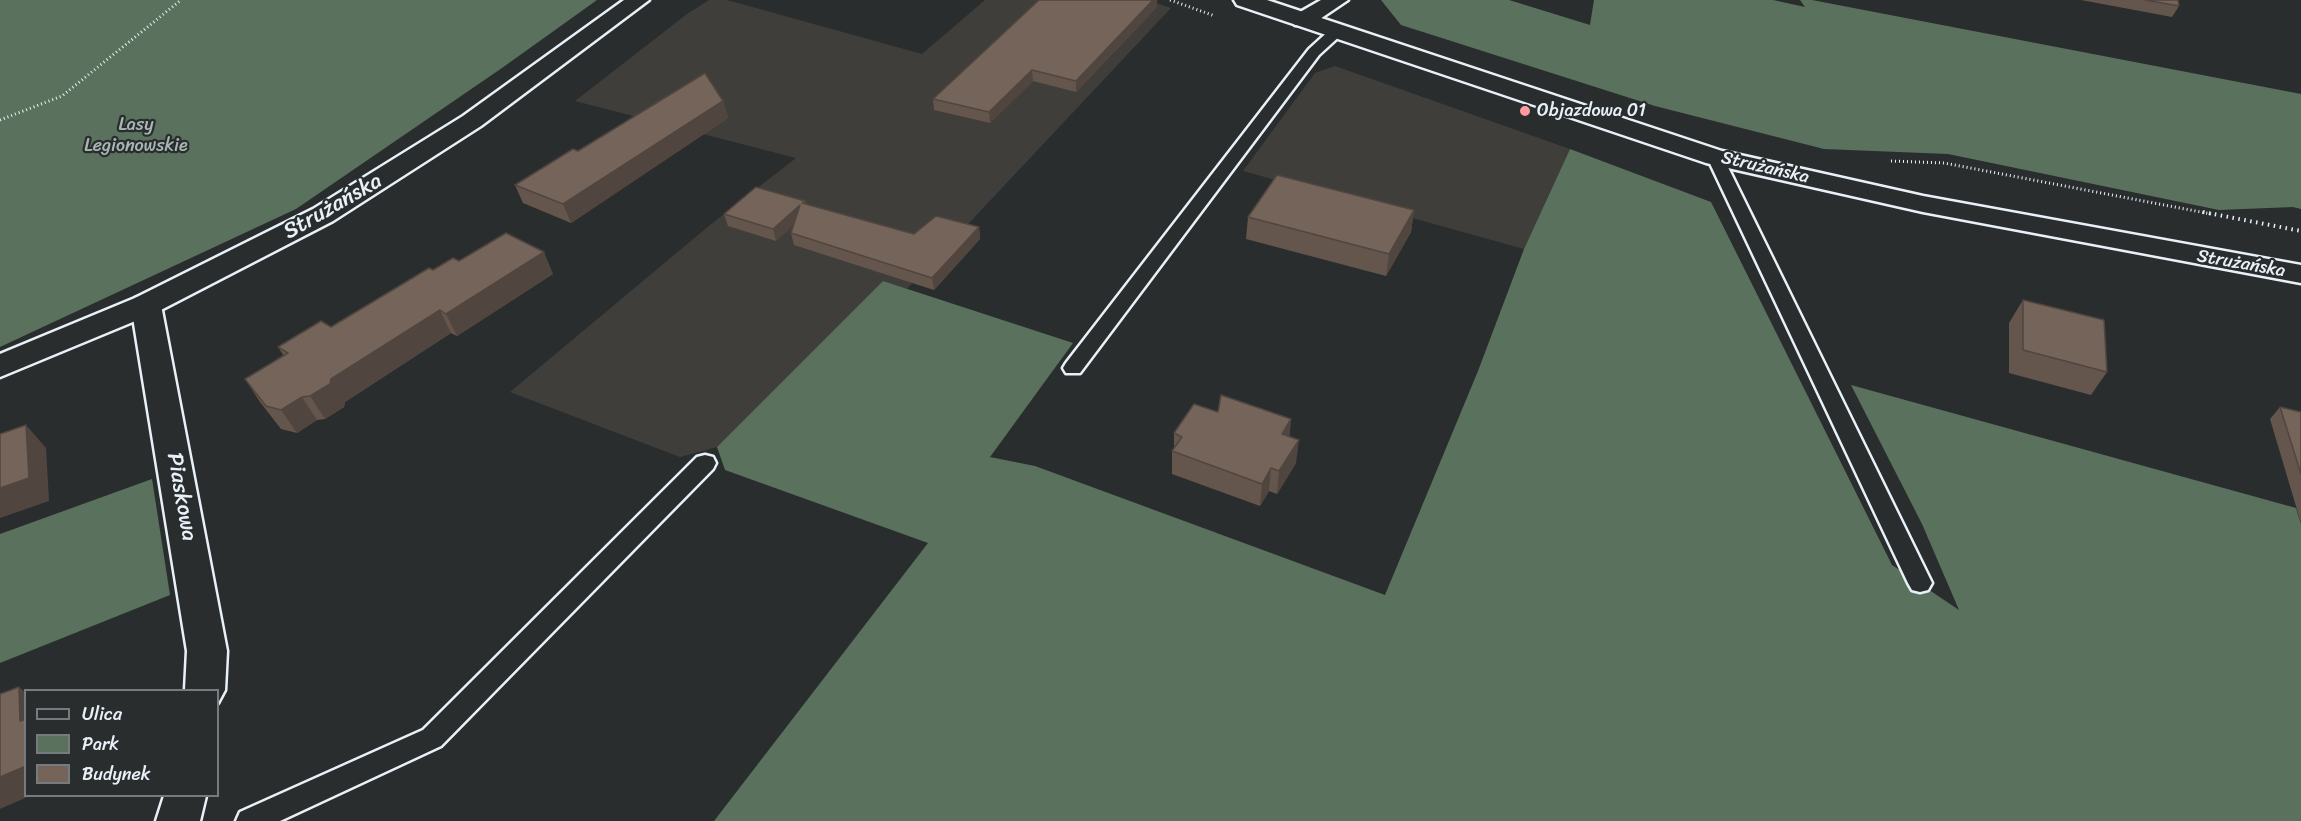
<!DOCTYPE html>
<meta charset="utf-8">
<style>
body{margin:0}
#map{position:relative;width:2301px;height:821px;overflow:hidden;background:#2a2d2e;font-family:Sriracha,sans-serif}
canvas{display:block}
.legend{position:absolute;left:24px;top:689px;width:195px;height:108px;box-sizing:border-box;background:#2a2d2e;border:2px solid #767b7f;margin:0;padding:8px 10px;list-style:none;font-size:18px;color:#e8f1f8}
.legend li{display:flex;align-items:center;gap:12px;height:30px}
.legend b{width:30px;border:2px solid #767b7f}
</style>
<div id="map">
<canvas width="2301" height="821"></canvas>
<ul class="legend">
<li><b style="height:8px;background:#2a2d2e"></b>Ulica</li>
<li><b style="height:16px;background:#59715d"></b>Park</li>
<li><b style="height:16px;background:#74645a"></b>Budynek</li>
</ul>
</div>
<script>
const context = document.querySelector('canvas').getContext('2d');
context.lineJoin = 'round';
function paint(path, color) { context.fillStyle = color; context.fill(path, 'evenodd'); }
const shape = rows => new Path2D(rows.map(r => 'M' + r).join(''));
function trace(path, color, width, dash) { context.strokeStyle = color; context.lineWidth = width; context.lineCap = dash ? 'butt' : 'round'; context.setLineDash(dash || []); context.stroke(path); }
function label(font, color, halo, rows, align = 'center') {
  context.font = font + ' Sriracha,sans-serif'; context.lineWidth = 4.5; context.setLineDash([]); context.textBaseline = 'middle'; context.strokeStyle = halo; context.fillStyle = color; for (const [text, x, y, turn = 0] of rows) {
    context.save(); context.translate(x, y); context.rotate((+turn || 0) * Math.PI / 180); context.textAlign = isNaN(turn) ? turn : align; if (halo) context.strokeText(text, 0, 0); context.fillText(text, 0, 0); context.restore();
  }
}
paint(shape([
 [709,0,727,0,922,54,985,0,1148,0,1171,8,907,289,883,281,717,447,680,457,510,392,710,225,796,158,575,101,687,14],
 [1335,66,1570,149,1524,249,1243,171,1315,73]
]), '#403e3b');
paint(shape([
 [0,0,597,0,502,68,296,209,0,347],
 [1381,0,1509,0,1590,25,1594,0,1773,0,1805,7,1800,0,1812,0,2301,94,2301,209,2293,207,2219,210,1948,154,1824,149,1655,106,1401,25],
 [1570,149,1711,202,1892,565,1959,610,1922,524,1851,385,2296,508,2301,524,2301,821,714,821,928,543,725,470,717,447,883,281,1073,343,990,457,1035,466,1385,595,1478,371,1524,249],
 [152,479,170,595,0,663,0,534]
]), '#59715d');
const lane = shape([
 [1337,27,1342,28,1344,31,1342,34,1319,55,1080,373,1066,373,1063,368,1066,363,1309,49,1332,28,1337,27],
 [1715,152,1723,157,1932,583,1928,590,1920,592,1912,590,1908,583,1707,157,1715,152],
 [705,455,713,457,716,463,713,469,441,746,280,821,236,821,240,812,423,730,697,457,705,455]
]);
const street = shape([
 [1321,0,1348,0,1311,25,1295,25,1292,20,1295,15,1321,0],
 [146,295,157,298,161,305,227,651,225,690,218,703,218,690,185,690,187,651,131,305,135,298,146,295],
 [164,796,206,796,200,821,156,821,164,796]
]);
const secondary = shape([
 [624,0,649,0,481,126,333,221,157,312,0,377,0,354,135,298,313,209,463,116,624,0],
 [1234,0,1267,0,1722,151,1923,196,2301,265,2301,283,1923,212,1706,163,1237,5,1234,0]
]);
trace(lane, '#e8f1f8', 5);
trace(street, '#e8f1f8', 5);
trace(secondary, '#e8f1f8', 5);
trace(shape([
 [1170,0,1215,16],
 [0,120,62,96,181,0],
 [1891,161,1944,163,2211,214]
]), '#e8f1f8', 3, [1, 3]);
trace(shape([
 [2203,212,2301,231]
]), '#e8f1f8', 4, [1.5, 4.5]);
paint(lane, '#2a2d2e');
paint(street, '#2a2d2e');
paint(secondary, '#2a2d2e');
paint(shape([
 [1039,0,1157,0,1157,7,1076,92,1033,81,990,123,934,110,933,99],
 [2081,0,2178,0,2179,6,2172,17],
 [723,101,728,118,571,223,523,203,515,185],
 [805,201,806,204,914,234,979,227,980,239,934,290,794,245,791,233,794,224,776,241,728,226,724,214],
 [1414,210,1411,232,1386,276,1246,239,1248,217],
 [459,261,553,274,457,336,451,333,345,402,344,407,325,419,317,420,297,433,281,429,260,402,245,379,284,356,278,347,331,327],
 [2023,300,2107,372,2091,395,2009,373,2009,323],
 [2280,407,2301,412,2301,523,2270,419],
 [1218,412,1291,419,1289,437,1296,463,1277,494,1269,491,1260,506,1172,474,1172,451,1174,448,1174,433]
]), '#64564d');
paint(shape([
 [1153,0,1157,0,1157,7,1076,92,1076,81],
 [1032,70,1033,81,990,123,989,112],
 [723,101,728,118,571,223,563,204],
 [800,205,803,217,776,241,773,229],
 [1414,210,1411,232,1386,276,1389,254],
 [979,227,980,239,934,290,932,278],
 [544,252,553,274,457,336,446,314],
 [440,310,451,333,345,402,344,407,325,419,310,396,331,379],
 [302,397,317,420,297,433,281,410],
 [1291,419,1289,442,1282,434],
 [26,425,46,448,49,501,0,518,0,488],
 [1299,440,1296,463,1277,494,1279,471],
 [1271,468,1269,491,1260,506,1262,484],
 [19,687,26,693,26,726,20,721],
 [26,766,26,795,32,795,0,809,0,777]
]), '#51463f');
const building = shape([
 [1039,0,1153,0,1076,81,1032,70,989,112,933,99,1039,0],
 [2145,0,2178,0,2179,6,2145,0],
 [705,73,723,101,563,204,515,185,573,149,578,151,705,73],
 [1277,175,1414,210,1389,254,1248,217,1277,175],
 [756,187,805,201,802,203,914,234,936,216,979,227,932,278,791,233,800,205,773,229,724,214,756,187],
 [506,233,544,252,446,314,440,310,331,379,330,384,310,396,302,397,281,410,266,406,245,379,288,353,278,347,321,321,331,327,429,268,433,270,453,258,459,261,506,233],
 [2023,300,2104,320,2107,372,2023,350,2023,300],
 [1221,395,1291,419,1282,434,1299,440,1279,471,1271,468,1262,484,1172,451,1182,437,1174,433,1194,404,1218,412,1221,395],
 [2280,407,2301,412,2301,474,2280,407],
 [26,425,29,478,0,488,0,434,26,425],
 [19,687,20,721,26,719,26,766,0,777,0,694,19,687]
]);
paint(building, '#74645a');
trace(building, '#51463f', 1.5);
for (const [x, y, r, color] of [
 [1525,111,6,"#ff9aa2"]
]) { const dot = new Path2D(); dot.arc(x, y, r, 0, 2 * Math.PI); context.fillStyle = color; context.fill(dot); trace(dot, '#2a2d2e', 2); }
label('18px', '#e8f1f8', '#2a2d2e', [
 ["Objazdowa 01",1537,111]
], 'left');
label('18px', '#a8b7b2', '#2a2d2e', [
 ["Lasy",136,125],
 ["Legionowskie",136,146]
]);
label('18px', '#e8f1f8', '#2a2d2e', [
 ["Strużańska",1765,168,13],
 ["Strużańska",2241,264,10]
]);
label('22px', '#e8f1f8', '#2a2d2e', [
 ["Strużańska",333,207,-30],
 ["Piaskowa",181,497,80]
]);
</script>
